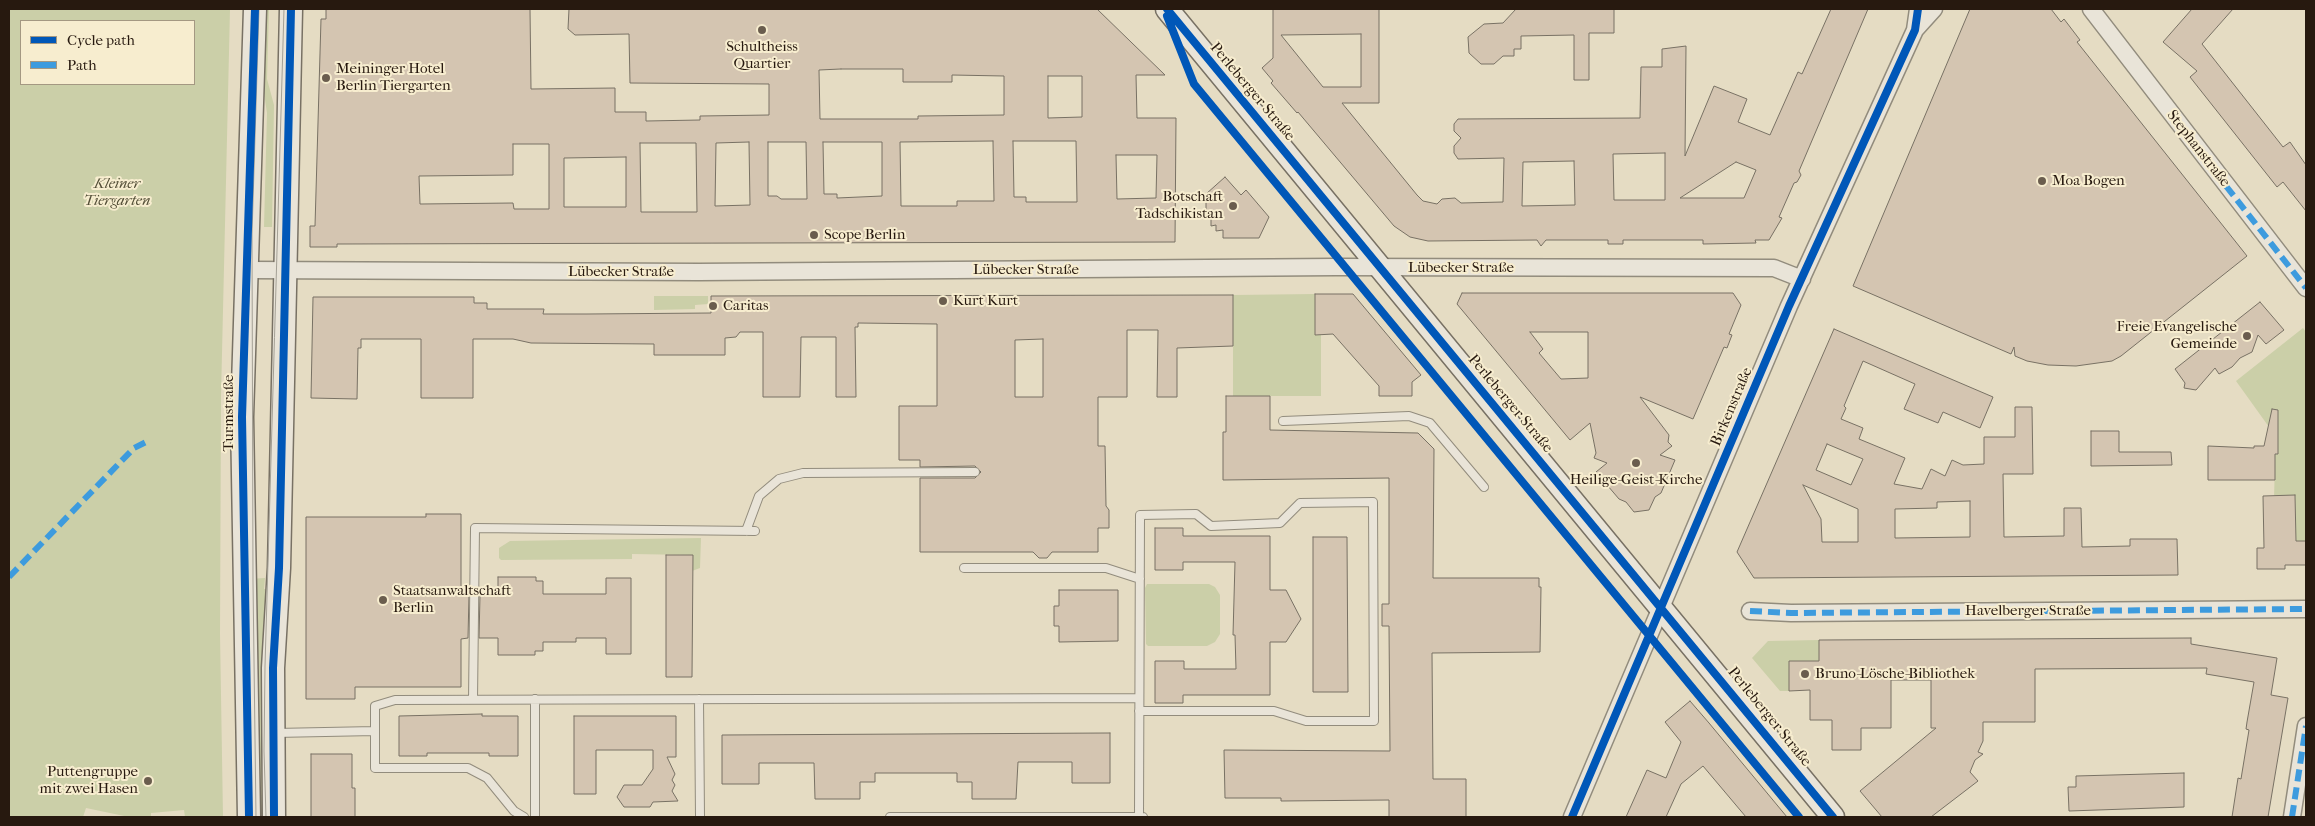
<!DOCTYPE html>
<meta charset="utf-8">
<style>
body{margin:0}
#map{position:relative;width:2315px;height:826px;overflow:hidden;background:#e5dcc3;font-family:"IM FELL French Canon",serif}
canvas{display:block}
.frame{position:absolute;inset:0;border:10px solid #27190f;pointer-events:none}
.legend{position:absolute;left:20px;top:20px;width:175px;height:65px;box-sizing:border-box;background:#f7edcf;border:1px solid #a49882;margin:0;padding:6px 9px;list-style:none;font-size:15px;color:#27190f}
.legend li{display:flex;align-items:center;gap:10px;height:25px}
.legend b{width:25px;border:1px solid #a49882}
</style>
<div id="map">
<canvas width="2315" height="826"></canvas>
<div class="frame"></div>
<ul class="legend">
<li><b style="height:6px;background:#0057b8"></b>Cycle path</li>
<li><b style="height:6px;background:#3d9bde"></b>Path</li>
</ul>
</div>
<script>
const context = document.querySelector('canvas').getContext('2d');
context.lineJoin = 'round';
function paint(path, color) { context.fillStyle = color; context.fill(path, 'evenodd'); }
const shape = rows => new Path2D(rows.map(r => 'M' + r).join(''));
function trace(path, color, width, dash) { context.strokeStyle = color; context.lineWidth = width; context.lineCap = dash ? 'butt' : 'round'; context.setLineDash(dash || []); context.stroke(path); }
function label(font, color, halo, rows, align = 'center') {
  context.font = font + ' "IM FELL French Canon",serif'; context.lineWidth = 4; context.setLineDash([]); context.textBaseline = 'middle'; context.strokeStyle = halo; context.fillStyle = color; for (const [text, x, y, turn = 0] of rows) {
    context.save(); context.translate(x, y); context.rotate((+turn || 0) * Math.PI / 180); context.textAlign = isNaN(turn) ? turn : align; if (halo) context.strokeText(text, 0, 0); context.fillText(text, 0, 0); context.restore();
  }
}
paint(shape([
 [9,9,230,9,221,396,220,634,223,817,185,817,184,810,151,813,151,817,129,817,86,808,83,817,9,817],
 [21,21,194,21,194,84,21,84],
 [264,9,269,9,267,79,274,105,272,227,264,227,267,113,262,80],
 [1315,294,1315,334,1321,335,1321,396,1233,396,1233,295],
 [654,296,708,296,708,304,695,305,695,309,654,310],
 [2303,328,2306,332,2306,567,2306,541,2296,541,2295,496,2283,496,2274,498,2275,463,2275,454,2278,454,2278,436,2267,433,2269,427,2236,381],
 [701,538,700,568,692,571,692,555,632,554,632,559,501,560,499,558,499,548,510,541],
 [265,578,264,589,273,589,270,817,252,817,248,579],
 [1147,584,1209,584,1215,587,1220,595,1220,634,1215,642,1207,646,1148,646,1146,644,1145,588],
 [1819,640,1819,661,1789,662,1789,691,1780,691,1752,658,1768,641]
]), '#cbcfa8');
const building = shape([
 [326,9,530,9,531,89,615,88,615,112,646,112,646,121,700,120,700,116,769,115,769,84,630,83,629,34,575,35,568,29,569,9,1097,9,1165,75,1136,75,1137,118,1176,118,1175,242,337,244,337,247,310,247,310,226,315,226,321,19,326,19,326,9],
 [841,69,903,69,903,82,952,82,952,75,1004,76,1004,115,918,116,918,119,820,119,819,70,841,69],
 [1048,76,1082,76,1082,117,1048,118,1048,76],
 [993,141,994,201,957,201,957,206,901,206,900,142,993,141],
 [1013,141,1076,141,1077,202,1026,202,1026,197,1014,197,1013,141],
 [749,142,750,205,715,206,716,143,749,142],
 [768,142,806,142,807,199,781,199,777,196,768,196,768,142],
 [823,142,882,142,882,196,837,198,837,194,824,194,823,142],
 [640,143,696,143,697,212,641,212,640,143],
 [513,144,549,144,549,209,514,209,513,203,420,204,419,176,513,175,513,144],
 [1116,155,1157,155,1156,198,1117,199,1116,155],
 [626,157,626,207,564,207,564,158,626,157],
 [1273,9,1379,9,1379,103,1342,103,1417,195,1423,201,1437,204,1442,199,1455,198,1461,203,1503,202,1504,158,1458,159,1454,153,1454,146,1461,138,1454,131,1454,124,1458,119,1640,118,1641,67,1662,67,1662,49,1686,46,1685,156,1714,86,1747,99,1738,122,1770,135,1798,72,1802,74,1831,9,1868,9,1799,171,1801,175,1797,182,1794,183,1779,217,1782,218,1769,240,1755,240,1756,243,1703,244,1703,240,1623,240,1623,244,1608,244,1608,240,1546,240,1541,246,1537,240,1428,241,1410,237,1394,226,1298,112,1297,113,1271,83,1273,81,1262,68,1273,58,1273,9],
 [1361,34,1361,87,1323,87,1281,35,1361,34],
 [1665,153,1665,200,1614,200,1613,154,1665,153],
 [1574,161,1575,205,1522,206,1523,162,1574,161],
 [1736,162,1756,170,1744,198,1680,198,1736,162],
 [1516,9,1614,9,1614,33,1589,33,1589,80,1574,80,1574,35,1521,36,1521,49,1514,49,1514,56,1503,56,1494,64,1481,64,1469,53,1468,37,1484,24,1503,23,1516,9],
 [1970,9,2051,9,2061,22,2064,19,2080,40,2077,42,2247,256,2121,356,2112,361,2076,366,2048,365,2027,361,2015,356,2014,347,2011,354,1853,286,1970,9],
 [2192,9,2233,9,2202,44,2283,147,2290,142,2306,165,2306,211,2283,182,2277,187,2190,77,2197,71,2163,42,2192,9],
 [1225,177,1241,195,1246,190,1269,217,1259,238,1223,238,1223,230,1216,231,1216,225,1211,226,1211,215,1206,215,1206,194,1225,177],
 [1462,293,1733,293,1741,305,1729,334,1732,335,1727,348,1724,347,1693,419,1640,397,1669,435,1668,442,1672,446,1660,455,1675,460,1661,493,1655,497,1649,510,1634,512,1626,502,1619,499,1596,472,1607,463,1594,458,1596,453,1590,423,1570,440,1457,304,1462,293],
 [1530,332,1588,332,1588,378,1561,379,1539,353,1543,349,1530,332],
 [1315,294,1353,294,1421,375,1412,382,1412,396,1379,396,1379,386,1333,334,1315,335,1315,294],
 [1233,295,1233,346,1177,348,1177,397,1157,397,1158,330,1127,330,1127,397,1098,397,1098,446,1105,446,1106,506,1109,510,1109,528,1098,528,1098,552,1052,552,1047,558,1039,558,1033,552,920,552,920,478,975,478,981,472,975,466,920,467,920,460,899,460,899,406,937,406,937,324,858,323,858,327,855,327,856,397,836,397,836,337,801,337,800,397,763,397,763,332,740,332,736,337,725,338,725,355,654,355,654,344,531,343,513,339,473,339,473,398,421,398,421,339,361,339,361,348,358,348,357,399,311,398,313,297,474,297,474,303,487,303,487,309,544,309,543,314,587,314,711,313,711,296,1233,295],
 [1043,339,1043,397,1015,397,1015,340,1043,339],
 [2260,302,2284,330,2266,344,2258,335,2252,352,2240,358,2232,367,2219,374,2215,368,2196,390,2184,388,2185,383,2175,369,2260,302],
 [1834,329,1993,397,1980,428,1943,412,1938,423,1904,409,1915,384,1863,361,1844,406,1846,408,1841,419,1863,428,1859,439,1905,458,1894,484,1922,489,1931,469,1945,476,1952,460,1963,465,1984,464,1984,437,2015,437,2015,407,2032,407,2033,474,2003,474,2004,537,2064,536,2064,508,2081,508,2082,547,2130,546,2130,539,2177,539,2178,575,1754,578,1737,552,1834,329],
 [1827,444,1863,459,1851,485,1816,470,1827,444],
 [1803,485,1858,509,1858,542,1822,542,1821,519,1803,485],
 [1970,501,1970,537,1895,538,1895,509,1937,508,1937,502,1970,501],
 [1226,396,1270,396,1270,430,1418,433,1434,449,1433,578,1539,578,1539,587,1541,587,1540,652,1432,653,1433,779,1466,779,1466,817,1389,817,1389,800,1281,801,1281,798,1225,798,1224,750,1390,751,1389,626,1382,626,1382,604,1389,604,1389,478,1223,480,1223,432,1226,432,1226,396],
 [2272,409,2278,410,2278,454,2275,454,2275,480,2208,480,2208,446,2254,448,2254,446,2264,446,2272,409],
 [2091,431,2119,431,2119,452,2171,452,2172,465,2091,466,2091,431],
 [2295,495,2296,541,2306,541,2306,565,2285,565,2285,569,2257,569,2257,548,2264,548,2263,496,2295,495],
 [426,514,461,514,461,595,469,595,468,638,461,639,461,687,355,687,355,699,306,699,306,517,426,517,426,514],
 [1155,528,1183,528,1183,536,1270,536,1270,590,1286,590,1301,619,1286,642,1270,642,1270,695,1183,695,1183,703,1155,703,1155,661,1184,661,1184,669,1236,669,1235,635,1233,635,1235,562,1183,562,1183,570,1155,570,1155,528],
 [1313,537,1347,537,1348,692,1313,692,1313,537],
 [666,555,693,555,692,677,666,677,666,555],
 [498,577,536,577,536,581,543,581,543,594,606,594,606,578,631,578,631,654,606,654,606,638,576,638,576,642,543,642,543,651,535,651,535,655,498,655,498,638,479,638,480,595,498,595,498,577],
 [1059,590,1118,590,1118,641,1059,642,1059,626,1054,626,1054,606,1059,606,1059,590],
 [2191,638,2191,644,2277,658,2271,695,2288,698,2268,817,2232,817,2238,778,2241,779,2249,730,2246,729,2247,722,2254,682,2206,674,2207,668,2035,669,2035,722,1983,722,1983,741,1978,752,1983,754,1975,760,1970,772,1978,781,1931,817,1882,817,1860,791,1936,728,1931,728,1931,680,1891,680,1891,728,1861,728,1861,750,1832,750,1832,720,1810,720,1810,690,1789,691,1789,661,1819,661,1819,640,2191,638],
 [1690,701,1709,723,1787,817,1746,817,1703,766,1681,784,1666,817,1626,817,1647,770,1666,778,1681,742,1665,722,1690,701],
 [482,714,482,716,518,716,518,756,489,756,489,753,427,753,427,756,399,756,399,716,482,714],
 [574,716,676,716,676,757,667,757,675,774,672,780,675,785,672,791,678,801,653,802,650,807,624,807,617,797,624,785,642,785,653,769,653,750,596,750,596,794,574,794,574,716],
 [1110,733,1110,783,1072,783,1072,762,1018,762,1016,799,972,799,972,782,957,782,957,773,875,773,875,782,860,782,860,799,815,799,814,763,759,763,759,784,722,784,722,735,1110,733],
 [311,754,352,754,352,788,355,788,355,817,311,817,311,754],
 [2184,773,2184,807,2069,811,2068,787,2076,787,2076,776,2184,773]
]);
paint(building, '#d4c5b1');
trace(building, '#787164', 1);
const lane = shape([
 [1283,421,1409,416,1430,423,1484,487],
 [746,531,759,496,779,479,803,473,975,472],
 [964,568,1106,568,1140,579],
 [699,699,700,817],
 [473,700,475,528,755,531],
 [275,733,375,731],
 [524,817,514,811,487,778,468,768,375,768,375,706,395,700,1139,698],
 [535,817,535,699],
 [890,817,1143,817],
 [1139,817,1140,515,1196,514,1211,526,1280,523,1300,503,1373,502,1374,721,1306,721,1274,711,1139,711]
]);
const street = shape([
 [2091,9,2306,288],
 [1915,30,1934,9],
 [248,270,699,272,1335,267,1774,268,1802,279],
 [1750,611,1791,613,2306,609],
 [1572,817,1789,306,1915,30,1918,9],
 [2292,817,2306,726]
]);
const secondary = shape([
 [1167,9,1833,817],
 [249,817,242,417,255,9],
 [274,817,273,668,279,568,291,9]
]);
trace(lane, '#928c7d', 10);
trace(street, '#928c7d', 19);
trace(secondary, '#787164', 25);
trace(lane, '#e9e4d8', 8);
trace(street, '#e9e4d8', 16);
trace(secondary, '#e9e4d8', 22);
trace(shape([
 [256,817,253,582,252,234,259,9],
 [266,817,264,751,265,666,284,9]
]), '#a4a095', 1);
trace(shape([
 [2226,186,2306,288],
 [9,577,134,448,148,441],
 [1750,611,1791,613,2306,609],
 [2292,817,2306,726]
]), '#3d9bde', 6, [12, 6]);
trace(shape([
 [1167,9,1833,817],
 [1167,16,1194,84,1799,817],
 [249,817,242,417,255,9],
 [274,817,273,668,279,568,291,9],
 [1572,817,1789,306,1915,30,1918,9]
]), '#0057b8', 8);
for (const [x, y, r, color] of [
 [762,30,5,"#6a5d4e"],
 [326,78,5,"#6a5d4e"],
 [2042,181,5,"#6a5d4e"],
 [1233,206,5,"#6a5d4e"],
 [814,235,5,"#6a5d4e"],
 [943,301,5,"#6a5d4e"],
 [713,306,5,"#6a5d4e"],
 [2247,336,5,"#6a5d4e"],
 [1636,463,5,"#6a5d4e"],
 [383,600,5,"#6a5d4e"],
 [1805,674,5,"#6a5d4e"],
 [148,781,5,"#6a5d4e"]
]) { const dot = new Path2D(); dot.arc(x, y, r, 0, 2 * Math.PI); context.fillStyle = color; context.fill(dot); trace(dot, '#f7edcf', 2); }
label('15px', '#27190f', '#f7edcf', [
 ["Schultheiss",762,47,"center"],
 ["Quartier",762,64,"center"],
 ["Meininger Hotel",336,69],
 ["Berlin Tiergarten",336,86],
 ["Moa Bogen",2052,181],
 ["Botschaft",1223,197,"right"],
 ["Tadschikistan",1223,214,"right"],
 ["Scope Berlin",824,235],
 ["Kurt Kurt",953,301],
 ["Caritas",723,306],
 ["Freie Evangelische",2237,327,"right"],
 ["Gemeinde",2237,344,"right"],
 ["Heilige-Geist-Kirche",1636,480,"center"],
 ["Staatsanwaltschaft",393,591],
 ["Berlin",393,608],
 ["Bruno-Lösche-Bibliothek",1815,674],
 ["Puttengruppe",138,772,"right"],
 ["mit zwei Hasen",138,789,"right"]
], 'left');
label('15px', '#27190f', '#f7edcf', [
 ["Perleberger Straße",1252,92,50],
 ["Stephanstraße",2198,149,52],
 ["Lübecker Straße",1461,268],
 ["Lübecker Straße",1026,270],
 ["Lübecker Straße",621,272],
 ["Perleberger Straße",1510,404,50],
 ["Birkenstraße",1732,407,-67],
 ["Turmstraße",229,413,-90],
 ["Havelberger Straße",2028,611],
 ["Perleberger Straße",1769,717,51]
]);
label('italic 15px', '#524d36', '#f7edcf', [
 ["Kleiner",117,184],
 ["Tiergarten",117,201]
]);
</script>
